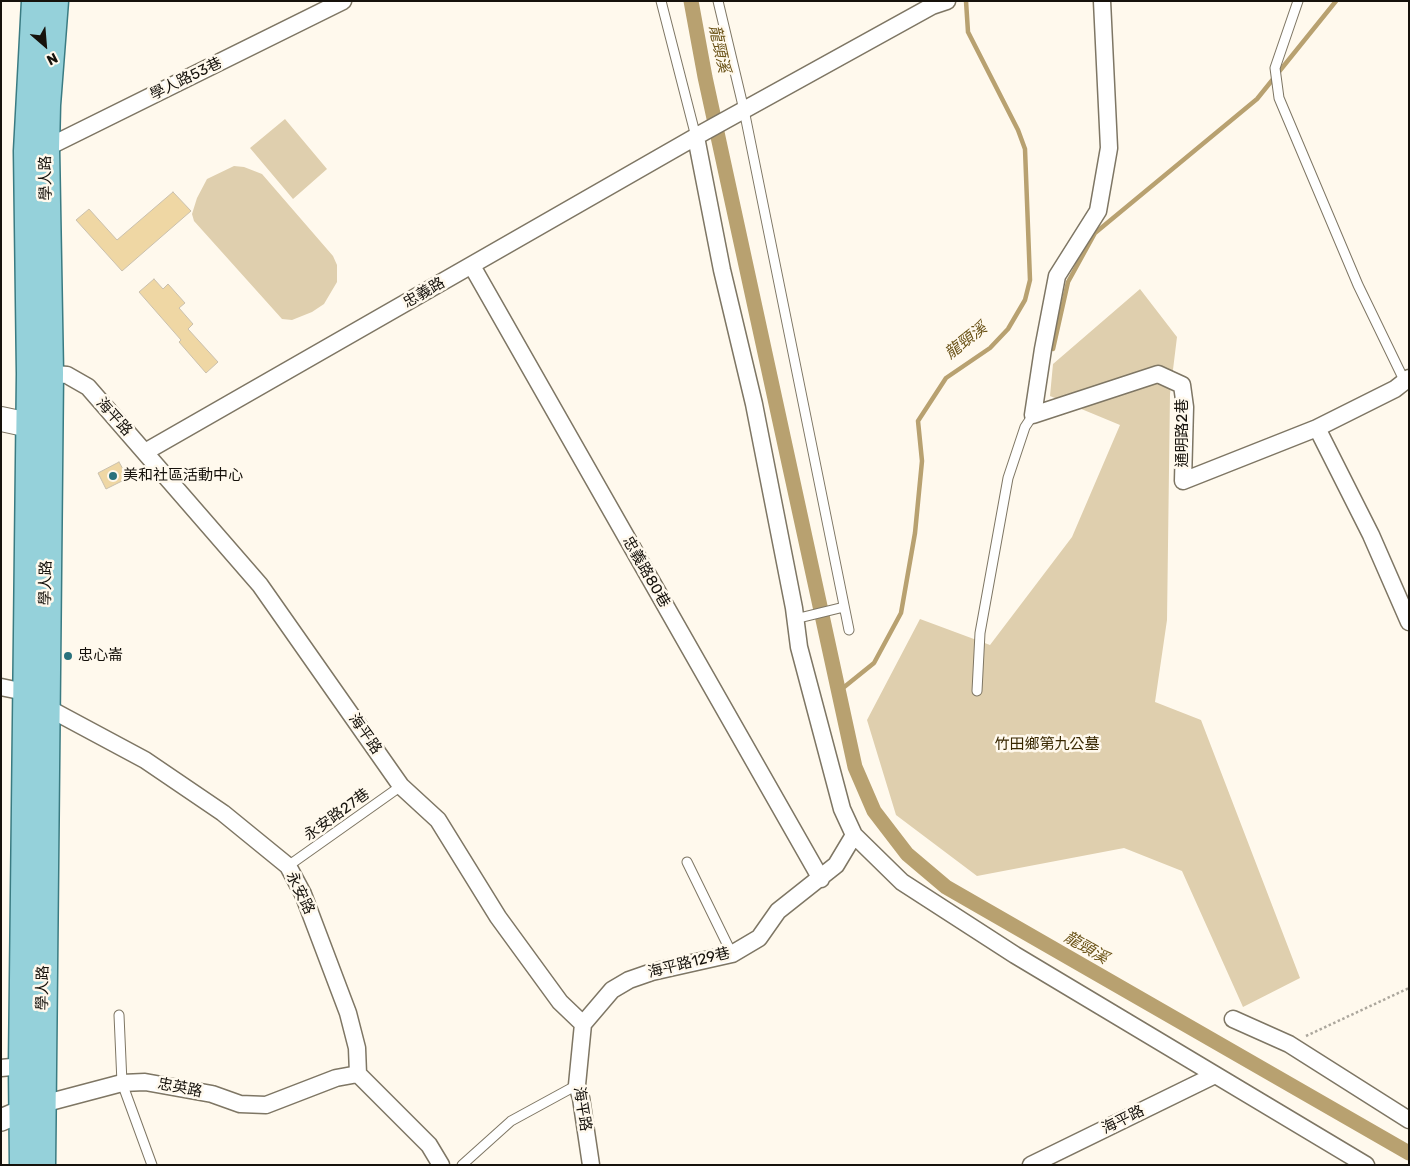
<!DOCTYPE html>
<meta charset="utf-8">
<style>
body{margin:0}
#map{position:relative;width:1410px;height:1166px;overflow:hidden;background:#fff9ed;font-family:Rubik,sans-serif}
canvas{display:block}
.frame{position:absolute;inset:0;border:2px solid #16120c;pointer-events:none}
.north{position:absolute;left:20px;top:20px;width:50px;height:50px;-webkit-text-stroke:4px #fff9ed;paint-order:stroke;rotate:153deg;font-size:14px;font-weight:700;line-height:20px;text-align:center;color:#16120c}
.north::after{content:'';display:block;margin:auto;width:18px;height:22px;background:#16120c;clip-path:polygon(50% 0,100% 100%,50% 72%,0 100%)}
</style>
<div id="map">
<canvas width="1410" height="1166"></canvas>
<div class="frame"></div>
<div class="north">N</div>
</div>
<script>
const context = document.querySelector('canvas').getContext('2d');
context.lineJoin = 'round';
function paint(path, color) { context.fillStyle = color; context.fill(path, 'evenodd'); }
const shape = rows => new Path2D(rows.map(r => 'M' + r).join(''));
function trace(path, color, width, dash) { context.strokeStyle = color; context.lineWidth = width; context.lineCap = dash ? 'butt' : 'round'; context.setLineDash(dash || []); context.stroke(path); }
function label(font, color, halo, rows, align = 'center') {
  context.font = font + ' Rubik,"Noto Sans TC",sans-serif'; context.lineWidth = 5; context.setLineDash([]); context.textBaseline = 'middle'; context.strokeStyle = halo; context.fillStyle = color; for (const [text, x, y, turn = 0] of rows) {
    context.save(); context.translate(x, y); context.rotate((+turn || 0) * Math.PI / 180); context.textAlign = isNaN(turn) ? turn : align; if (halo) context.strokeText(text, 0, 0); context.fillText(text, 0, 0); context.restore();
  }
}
paint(shape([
 [285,119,327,169,293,199,250,148],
 [234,166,244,167,262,174,333,256,337,265,337,282,324,304,312,312,292,320,282,319,194,221,192,214,197,198,207,179],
 [1140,289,1177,337,1170,394,1167,620,1155,702,1201,720,1300,978,1243,1007,1182,871,1124,848,977,876,896,815,867,720,920,619,990,645,1072,537,1120,425,1050,396,1053,364]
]), '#dfcfae');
trace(shape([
 [1053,349,1068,282,1095,233,1257,99,1336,1],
 [838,692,874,663,901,613,915,533,922,461,918,421,946,378,990,348,1008,329,1025,300,1030,280,1025,149,1018,130,968,32,966,1]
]), '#b8a170', 4.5);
trace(shape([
 [691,1,705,77,855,767,874,811,907,854,946,887,1409,1153]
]), '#b8a170', 15);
const building = shape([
 [173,192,191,211,122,271,76,220,89,209,117,240,173,192],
 [154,279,163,289,168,284,185,303,179,308,193,324,188,329,218,362,206,373,179,342,181,340,139,292,154,279],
 [119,462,128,478,106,489,98,473,119,462]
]);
paint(building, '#efd7a4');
trace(building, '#cac0ad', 1);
const service = shape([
 [661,1,696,137],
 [718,1,744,110,849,630],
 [1298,1,1275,68,1279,98,1358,285,1404,380],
 [795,619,844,607],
 [977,691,980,633,1008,478,1025,427,1033,415],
 [687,862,732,954],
 [288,866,401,786],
 [119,1015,122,1083,152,1165],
 [462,1165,511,1121,577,1085]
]);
const minor = shape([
 [1102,1,1109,148,1098,211,1057,276,1043,349,1033,415,1158,374,1182,385,1185,407,1183,481,1317,428,1395,389,1409,378],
 [696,137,722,270,754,404,794,608,799,647,842,809,854,835,902,882,1015,955,1366,1165],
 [40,149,46,148,343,1],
 [472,266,821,879],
 [42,373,67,375,88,387,260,585,401,786,438,820,498,917,560,1002,583,1024,577,1085,581,1098,591,1165],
 [1317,428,1371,535,1409,622],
 [145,452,704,132,932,6,947,1],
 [1,687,25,692,48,708,145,760,223,813,288,866,303,894,348,1013,357,1048,358,1074,429,1145,441,1165],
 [1233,1019,1289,1044,1409,1120],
 [583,1024,612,990,629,980,652,972,732,954,759,938,778,911,836,865,854,835],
 [1,1068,22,1066],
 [35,1106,122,1083,145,1082,212,1094,240,1104,266,1105,336,1078,358,1074],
 [1031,1165,1215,1075]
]);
const tertiary = shape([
 [1,1120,22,1111]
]);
const secondary = shape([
 [1,419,29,425,48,426]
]);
const primary = shape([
 [23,1165,22,1066,30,374,27,151,35,1],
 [42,1165,50,373,46,148,47,105,55,1]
]);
trace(service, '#7e7664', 11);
trace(minor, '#7e7664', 19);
trace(tertiary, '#7e7664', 24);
trace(secondary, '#7e7664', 26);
trace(primary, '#3a7b82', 29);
trace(shape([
 [1306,1036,1409,988]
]), '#aca79d', 2.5, [2.5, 2.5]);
trace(service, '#fff', 9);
trace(minor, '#fff', 16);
trace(tertiary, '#fff', 21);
trace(secondary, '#fff', 24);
trace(primary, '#95d1da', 26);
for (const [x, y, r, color] of [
 [113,476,5,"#2a727d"],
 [68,656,5,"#2a727d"]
]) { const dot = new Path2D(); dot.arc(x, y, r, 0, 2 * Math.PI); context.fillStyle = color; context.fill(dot); trace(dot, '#fff9ed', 2); }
label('15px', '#16120c', '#fff9ed', [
 ["學人路53巷",186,79,-26],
 ["學人路",46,178,-91],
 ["忠義路",424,293,-30],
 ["海平路",114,417,48],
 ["通明路2巷",1183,433,-90],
 ["忠義路80巷",646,572,60],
 ["學人路",46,583,-89],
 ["海平路",365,734,55],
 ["永安路27巷",337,815,-36],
 ["永安路",300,893,64],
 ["海平路129巷",689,963,-14],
 ["學人路",43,988,-89],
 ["忠英路",180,1088,11],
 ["海平路",582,1109,81],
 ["海平路",1123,1120,-26]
]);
label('15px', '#16120c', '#fff9ed', [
 ["美和社區活動中心",123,476],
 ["忠心崙",78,656]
], 'left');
label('15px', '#382700', '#fff9ed', [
 ["竹田鄉第九公墓",1047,745]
]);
label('italic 16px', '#6b5318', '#fff9ed', [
 ["龍頸溪",719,49,78],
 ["龍頸溪",966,341,-38],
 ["龍頸溪",1086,948,30]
]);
</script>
